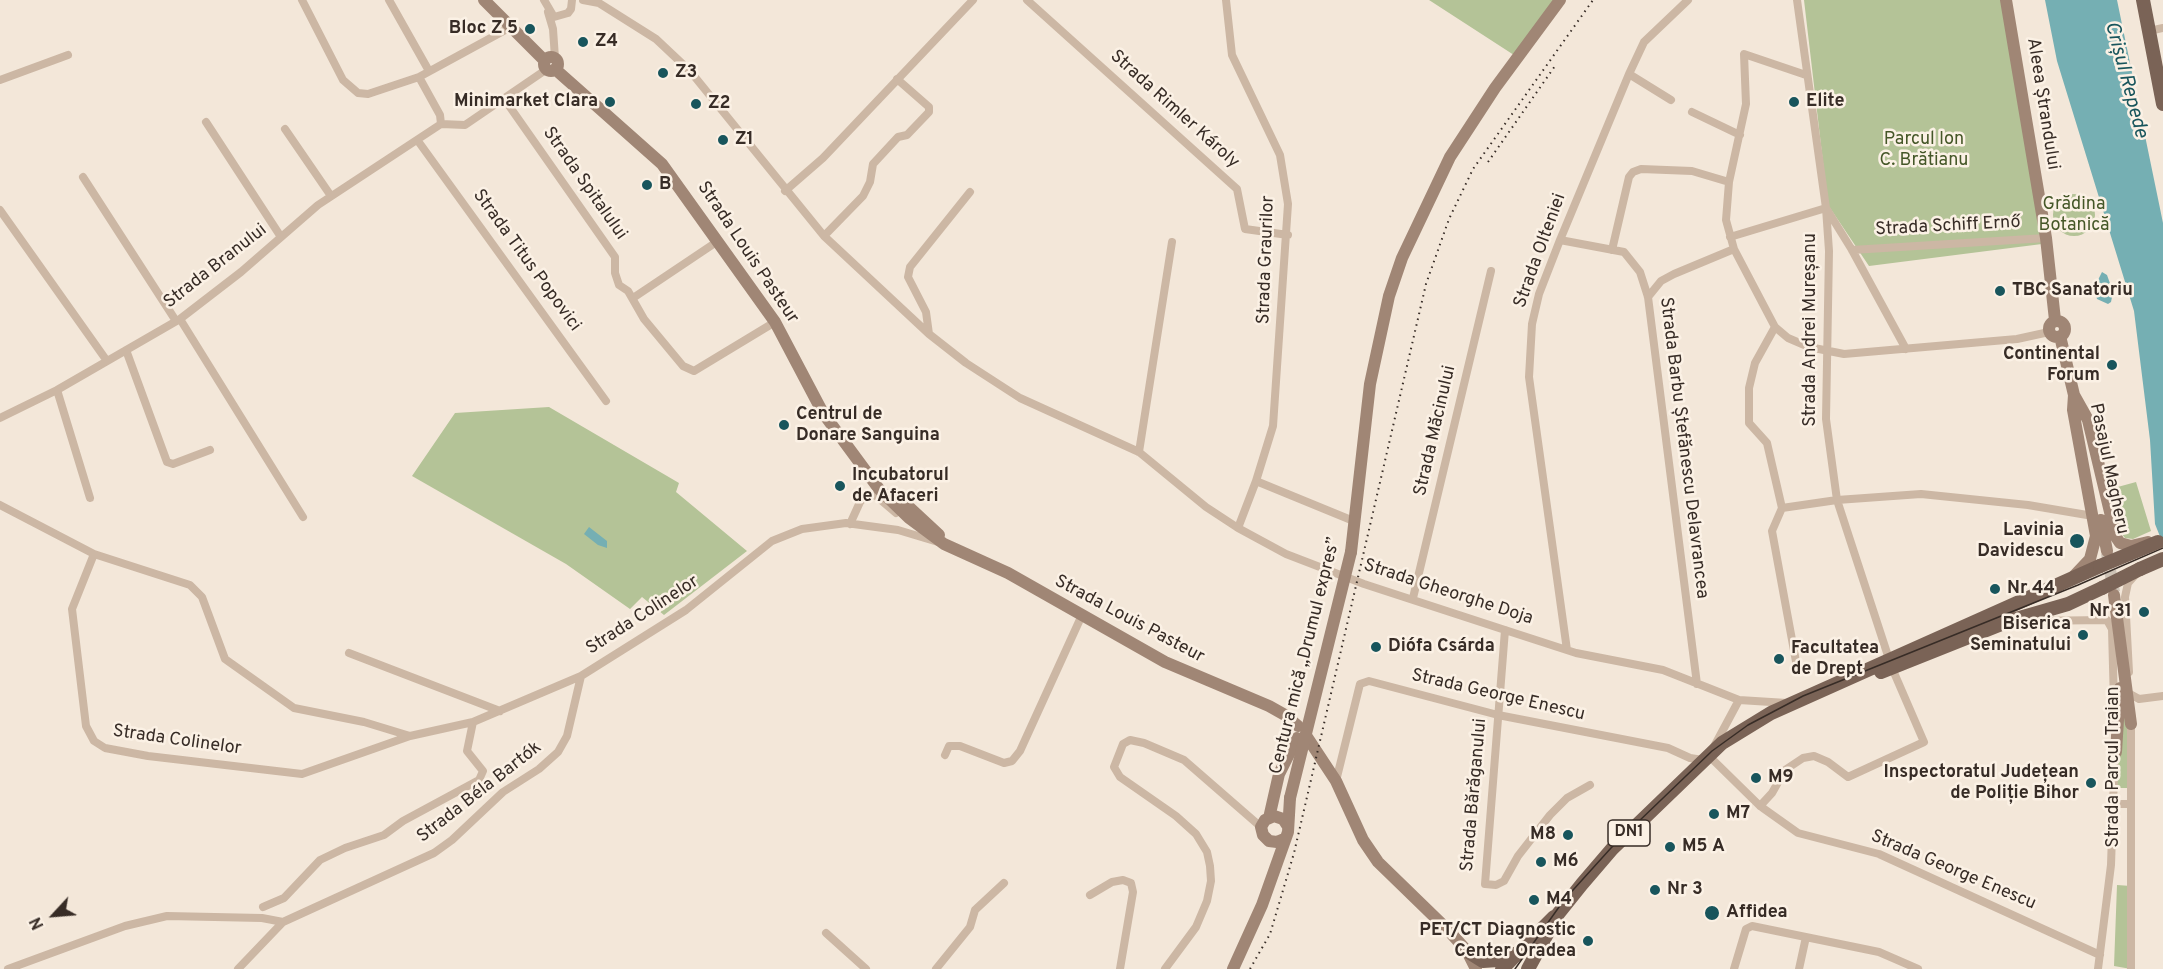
<!DOCTYPE html>
<meta charset="utf-8">
<style>
body{margin:0}
#map{position:relative;width:2163px;height:969px;overflow:hidden;background:#f3e7d9;font-family:Overpass,sans-serif}
canvas{display:block}
.north{position:absolute;left:24px;top:885px;width:60px;height:60px;-webkit-text-stroke:4px #fbf1e5;paint-order:stroke;rotate:244deg;font-size:16px;font-weight:700;line-height:24px;text-align:center;color:#372c26}
.north::after{content:'';display:block;margin:auto;width:21px;height:27px;background:#372c26;clip-path:polygon(50% 0,100% 100%,50% 72%,0 100%)}
</style>
<div id="map">
<canvas width="2163" height="969"></canvas>
<div class="north">N</div>
</div>
<script>
const context = document.querySelector('canvas').getContext('2d');
context.lineJoin = 'round';
function paint(path, color) { context.fillStyle = color; context.fill(path, 'evenodd'); }
const shape = rows => new Path2D(rows.map(r => 'M' + r).join(''));
function trace(path, color, width, dash) { context.strokeStyle = color; context.lineWidth = width; context.lineCap = dash ? 'butt' : 'round'; context.setLineDash(dash || []); context.stroke(path); }
function label(font, color, halo, rows, align = 'center') {
  context.font = font + ' Overpass,sans-serif'; context.lineWidth = 5; context.setLineDash([]); context.textBaseline = 'middle'; context.strokeStyle = halo; context.fillStyle = color; for (const [text, x, y, turn = 0] of rows) {
    context.save(); context.translate(x, y); context.rotate((+turn || 0) * Math.PI / 180); context.textAlign = isNaN(turn) ? turn : align; if (halo) context.strokeText(text, 0, 0); context.fillText(text, 0, 0); context.restore();
  }
}
paint(shape([
 [1429,0,1560,0,1517,57],
 [1804,0,2004,0,2042,244,1869,266,1828,205],
 '2053 215a21 21 0 1 1 42 0a21 21 0 1 1-42 0Z',
 [549,407,679,483,676,492,747,551,664,615,642,597,630,609,566,564,412,476,455,413],
 [2136,482,2151,531,2133,539,2125,538,2120,532,2109,495,2115,494,2114,488],
 [2127,700,2131,788,2117,788,2119,701],
 [2117,885,2131,886,2131,969,2114,966]
]), '#b4c397');
paint(shape([
 [2045,0,2117,0,2163,223,2163,544,2155,524,2150,440,2134,311,2057,61],
 [2102,272,2107,275,2113,292,2111,302,2108,304,2097,299,2094,288],
 [589,527,607,541,607,548,598,545,584,534]
]), '#75afb3');
trace(shape([
 [2107,553,2114,592]
]), '#cdc2b5', 12, [12, 6]);
trace(shape([
 [302,0,343,80,358,93,368,94,419,77,509,28],
 [389,0,429,71],
 [544,0,554,17,568,13,571,9,572,0],
 [583,0,599,3,656,39,690,71,824,236,929,334,966,363,1020,398,1139,452,1206,507,1238,528,1286,554,1364,584,1505,630,1576,653,1663,670,1739,700],
 [1027,0,1237,189,1245,229,1288,235],
 [1226,0,1232,55,1280,155,1288,204,1273,426,1256,481,1238,528],
 [1797,0,1826,208,1829,251,1826,419,1837,500,1889,659],
 [548,12,553,29,555,58],
 [2149,31,2163,28],
 [1629,74,1671,100],
 [1806,75,1744,54,1746,104,1729,182,1726,220,1734,249,1775,327,1788,338,1809,347,1844,354,2017,339,2049,332],
 [0,80,68,55],
 [505,100,615,257,615,273,619,285,628,291,644,319,683,366,694,371,775,322],
 [1692,112,1740,135],
 [206,122,281,237],
 [441,124,465,125,547,69],
 [285,129,331,196],
 [418,141,606,401],
 [83,177,176,321],
 [785,191,823,158,973,0],
 [1826,208,1852,250,1906,349],
 [0,210,107,361],
 [824,236,863,196,870,182,873,164,898,137,907,135,929,112,929,107,897,79],
 [1730,237,1826,208],
 [1560,240,1624,252,1640,272,1648,297,1697,684],
 [1612,250,1629,177,1633,172,1641,169,1692,171,1729,182],
 [1852,250,2046,238],
 [1648,297,1661,281,1674,274,1734,249],
 [633,298,718,241],
 [180,319,303,517],
 [1775,327,1755,363,1749,388,1749,423,1767,443,1782,508,1772,531,1797,667],
 [929,334,926,312,908,277,910,267,970,192],
 [126,350,167,462,173,464,210,450],
 [57,390,90,498],
 [0,418,57,390,180,319,241,272,318,205,441,124,440,115,419,77],
 [1139,452,1172,242],
 [1256,481,1356,522],
 [0,505,94,554,190,585,202,597,225,659,294,708,364,722,410,736],
 [1782,508,1837,500,1921,494,2028,505,2093,516],
 [850,524,860,502,867,494,876,496,896,513],
 [94,554,72,609,86,726,94,741,105,748,148,756,302,774,410,736,473,722,581,676,686,610,772,541,802,529,846,523,898,530,938,542],
 [1413,598,1491,271],
 [2025,621,2107,620,2112,629,2114,704],
 [1505,630,1485,884,1496,885,1504,881,1518,856,1550,815,1567,798,1590,785],
 [1567,650,1529,377,1532,324,1539,294,1560,240,1629,74,1644,42,1688,0],
 [349,653,500,711],
 [2129,672,2125,597,2128,583,2136,574],
 [2130,694,2139,699,2163,696],
 [1787,703,1739,700,1709,756,1760,806,1798,833,1879,854,2100,955],
 [945,755,949,746,960,746,1004,763,1012,761,1020,751,1082,615],
 [1336,781,1358,692,1360,684,1369,681,1498,715,1668,748,1690,758,1703,760],
 [2113,804,2131,804],
 [1760,806,1772,793,1785,770,1803,758,1814,756,1828,762,1848,777,1924,742,1892,668],
 [1090,895,1112,882,1123,880,1131,883,1133,892,1120,969],
 [263,907,284,898,320,860,345,848,384,835,403,821,479,780,483,771,467,751,473,722],
 [826,933,866,969],
 [8,969,125,926,167,916,262,918,283,922],
 [238,969,283,922,434,853,452,840,503,792,539,769,558,752,567,736,581,676],
 [936,969,970,927,975,910,1004,883],
 [1165,969,1196,927,1207,901,1211,881,1210,866,1207,852,1196,834,1176,816,1120,777,1114,767,1123,744,1130,740,1144,743,1184,760,1261,827],
 [1734,969,1746,929,1752,926,1879,952,1918,969],
 [1799,969,1806,937],
 [2098,969,2111,865,2115,746],
 [2131,969,2131,720]
]), '#ccb7a4', 8);
trace(shape([
 [484,0,545,61],
 [2006,0,2046,238,2055,320],
 '544 64a7 7 0 1 1 14 0a7 7 0 1 1-14 0Z',
 [555,69,662,164,775,322,823,413,879,489,909,518,944,544,1008,573,1165,662,1269,706,1285,715,1298,726],
 '2049 329a8 8 0 1 1 16 0a8 8 0 1 1-16 0Z',
 [2060,336,2074,395,2073,410,2096,536,2090,559,2073,577],
 [2074,395,2088,420,2116,537,2120,543,2131,546,2148,542],
 [897,496,939,535],
 [2101,520,2107,551],
 [1351,552,1370,384,1389,296,1402,258,1450,157,1495,88,1560,0],
 [2114,595,2131,724],
 [1307,737,1336,781,1363,840,1378,862,1448,930,1467,951,1476,969],
 [2116,752,2120,688],
 [1269,818,1279,774,1297,738],
 [1284,839,1277,842,1269,841,1263,835,1261,827,1265,820,1274,816,1283,819,1287,825],
 [1233,969,1262,905,1288,832,1290,798]
]), '#a08675', 12);
trace(shape([
 [2143,0,2163,104],
 [2140,569,2163,559],
 [1881,672,2009,621,2068,604,2102,588],
 [1467,951,1483,961,1498,960,1514,954],
 [1502,969,1554,917],
 [1528,969,1558,914,1582,884,1612,849,1722,743,1771,713,2100,566]
]), '#7a6356', 14);
trace(shape([
 [1515,969,1564,900,1611,848,1712,751,1748,725,1803,696,2078,585,2163,548]
]), '#372c26', 1.5);
trace(shape([
 [1488,162,1555,66],
 [1250,969,1270,934,1294,853,1426,284,1449,219,1473,169,1593,0]
]), '#372c26', 2, [1.5, 4.5]);
trace(shape([
 [1290,798,1351,552]
]), '#a08675', 12);
trace(shape([
 [2100,566,2158,542],
 [2102,588,2140,569]
]), '#7a6356', 14);
for (const [x, y, r, color] of [
 [530,29,6,"#18555c"],
 [583,42,6,"#18555c"],
 [663,73,6,"#18555c"],
 [610,102,6,"#18555c"],
 [1794,102,6,"#18555c"],
 [696,104,6,"#18555c"],
 [723,140,6,"#18555c"],
 [647,185,6,"#18555c"],
 [2000,291,6,"#18555c"],
 [2112,365,6,"#18555c"],
 [784,425,6,"#18555c"],
 [840,486,6,"#18555c"],
 [2077,541,8,"#18555c"],
 [1995,589,6,"#18555c"],
 [2144,612,6,"#18555c"],
 [2083,635,6,"#18555c"],
 [1376,647,6,"#18555c"],
 [1779,659,6,"#18555c"],
 [1756,778,6,"#18555c"],
 [2091,783,6,"#18555c"],
 [1714,814,6,"#18555c"],
 [1568,835,6,"#18555c"],
 [1670,847,6,"#18555c"],
 [1541,862,6,"#18555c"],
 [1655,890,6,"#18555c"],
 [1534,900,6,"#18555c"],
 [1712,913,8,"#18555c"],
 [1588,941,6,"#18555c"]
]) { const dot = new Path2D(); dot.arc(x, y, r, 0, 2 * Math.PI); context.fillStyle = color; context.fill(dot); trace(dot, '#fbf1e5', 2); }
for (const [x, y, w] of [
 [1629,833,42]
]) { const box = new Path2D(); box.roundRect(x - w / 2, y - 13, w, 26, 4.5); context.fillStyle = '#fbf1e5'; context.fill(box); trace(box, '#372c26', 1.5); }
label('bold 16px', '#372c26', null, [
 ["DN1",1629,833]
]);
label('bold 18px', '#372c26', '#fbf1e5', [
 ["Bloc Z 5",518,29,"right"],
 ["Z4",595,42],
 ["Z3",675,73],
 ["Minimarket Clara",598,102,"right"],
 ["Elite",1806,102],
 ["Z2",708,104],
 ["Z1",735,140],
 ["B",659,185],
 ["TBC Sanatoriu",2012,291],
 ["Continental",2100,355,"right"],
 ["Forum",2100,376,"right"],
 ["Centrul de",796,415],
 ["Donare Sanguina",796,436],
 ["Incubatorul",852,476],
 ["de Afaceri",852,497],
 ["Lavinia",2064,531,"right"],
 ["Davidescu",2064,552,"right"],
 ["Nr 44",2007,589],
 ["Nr 31",2132,612,"right"],
 ["Biserica",2071,625,"right"],
 ["Seminatului",2071,646,"right"],
 ["Diófa Csárda",1388,647],
 ["Facultatea",1791,649],
 ["de Drept",1791,670],
 ["Inspectoratul Județean",2079,773,"right"],
 ["de Poliție Bihor",2079,794,"right"],
 ["M9",1768,778],
 ["M7",1726,814],
 ["M8",1556,835,"right"],
 ["M5 A",1682,847],
 ["M6",1553,862],
 ["Nr 3",1667,890],
 ["M4",1546,900],
 ["Affidea",1726,913],
 ["PET/CT Diagnostic",1576,931,"right"],
 ["Center Oradea",1576,952,"right"]
], 'left');
label('18px', '#372c26', '#fbf1e5', [
 ["Aleea Ștrandului",2042,104,81],
 ["Strada Rimler Károly",1174,110,42],
 ["Strada Spitalului",584,184,55],
 ["Strada Schiff Ernő",1948,227,-3],
 ["Strada Olteniei",1541,251,-70],
 ["Strada Louis Pasteur",747,253,56],
 ["Strada Graurilor",1267,260,-88],
 ["Strada Titus Popovici",526,261,54],
 ["Strada Branului",216,267,-38],
 ["Strada Andrei Mureșanu",1811,330,-90],
 ["Strada Măcinului",1436,431,-77],
 ["Strada Barbu Ștefănescu Delavrancea",1683,448,83],
 ["Pasajul Magheru",2108,469,78],
 ["Strada Gheorghe Doja",1448,593,18],
 ["Strada Colinelor",643,616,-33],
 ["Strada Louis Pasteur",1129,620,28],
 ["Centura mică „Drumul expres”",1306,656,-76],
 ["Strada George Enescu",1498,696,13],
 ["Strada Colinelor",177,741,8],
 ["Strada Parcul Traian",2114,767,-90],
 ["Strada Béla Bartók",480,793,-38],
 ["Strada Bărăganului",1475,795,-85],
 ["Strada George Enescu",1953,871,23]
]);
label('18px', '#455728', '#fbf1e5', [
 ["Parcul Ion",1924,140],
 ["C. Brătianu",1924,161],
 ["Grădina",2074,205],
 ["Botanică",2074,226]
]);
label('italic 20px', '#18555c', '#fbf1e5', [
 ["Crișul Repede",2125,80,75]
]);
</script>
